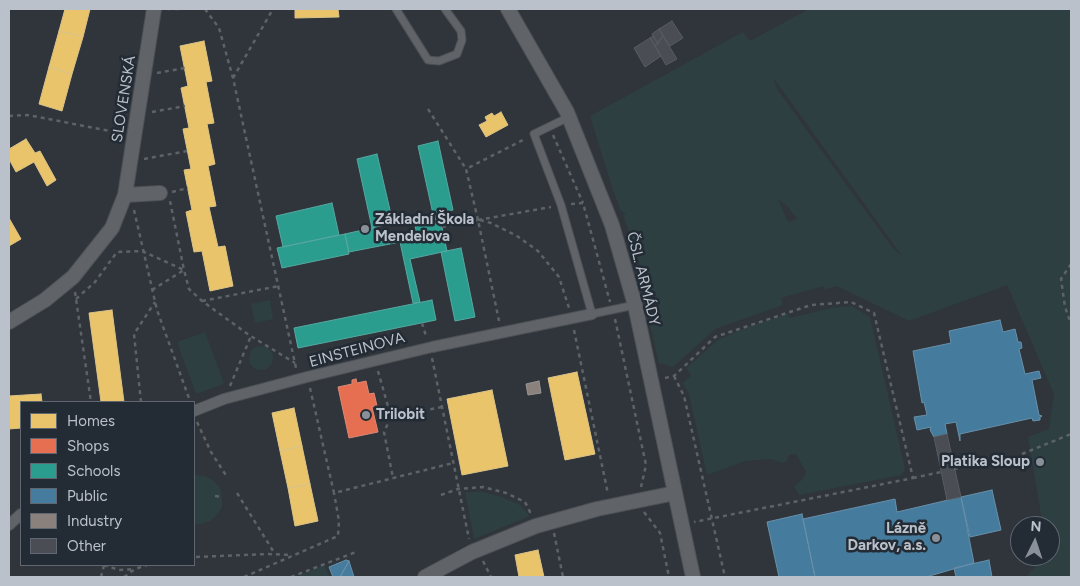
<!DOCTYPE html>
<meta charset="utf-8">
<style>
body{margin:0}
#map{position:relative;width:1080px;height:586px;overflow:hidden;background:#2f353b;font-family:Figtree,sans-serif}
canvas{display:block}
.frame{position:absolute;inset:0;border:10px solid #bbc1ca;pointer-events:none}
.legend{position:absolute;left:20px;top:401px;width:175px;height:165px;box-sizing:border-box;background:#232b35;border:1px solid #606771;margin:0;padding:6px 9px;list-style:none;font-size:15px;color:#bbc1ca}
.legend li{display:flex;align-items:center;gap:10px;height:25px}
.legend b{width:25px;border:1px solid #606771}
.north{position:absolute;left:1010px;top:516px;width:50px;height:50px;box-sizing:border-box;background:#232b35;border:1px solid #606771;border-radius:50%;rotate:4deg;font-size:14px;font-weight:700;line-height:20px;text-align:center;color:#bbc1ca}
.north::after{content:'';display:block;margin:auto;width:18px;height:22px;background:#8a9098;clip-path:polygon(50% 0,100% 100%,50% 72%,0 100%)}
</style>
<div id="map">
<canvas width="1080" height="586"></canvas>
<div class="frame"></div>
<ul class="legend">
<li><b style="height:14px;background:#e9c46a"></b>Homes</li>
<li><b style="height:14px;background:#e76f51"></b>Shops</li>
<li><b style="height:14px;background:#2a9d8f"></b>Schools</li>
<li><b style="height:14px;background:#457b9d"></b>Public</li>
<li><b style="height:14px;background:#8a817c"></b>Industry</li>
<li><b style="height:14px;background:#4a4e54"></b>Other</li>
</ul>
<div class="north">N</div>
</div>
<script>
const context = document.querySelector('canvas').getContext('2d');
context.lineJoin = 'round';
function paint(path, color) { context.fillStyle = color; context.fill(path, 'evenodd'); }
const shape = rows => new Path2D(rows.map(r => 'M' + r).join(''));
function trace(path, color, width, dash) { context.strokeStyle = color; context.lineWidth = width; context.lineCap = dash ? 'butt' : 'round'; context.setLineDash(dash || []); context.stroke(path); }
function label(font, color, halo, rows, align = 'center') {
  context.font = font + ' Figtree,sans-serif'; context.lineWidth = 5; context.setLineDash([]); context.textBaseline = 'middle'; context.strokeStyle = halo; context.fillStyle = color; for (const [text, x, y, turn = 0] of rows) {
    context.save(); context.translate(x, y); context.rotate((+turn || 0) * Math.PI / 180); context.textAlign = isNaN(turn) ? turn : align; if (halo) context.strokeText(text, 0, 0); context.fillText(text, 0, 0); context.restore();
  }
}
paint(shape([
 [809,9,1071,9,1071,577,1029,577,1028,574,1046,556,1050,556,1050,526,1043,526,1028,437,1049,429,1054,394,1007,285,909,321,837,286,825,290,823,286,781,298,783,305,715,329,673,367,659,363,639,281,643,277,640,264,623,215,626,214,621,211,613,190,590,116,743,32,750,41],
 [774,80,775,80,902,256,892,247,808,132,777,89],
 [778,199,788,207,797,219,788,222],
 [270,300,273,319,255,323,251,304],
 [852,306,870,317,905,469,901,475,799,495,794,486,803,479,806,472,796,454,792,454,788,456,787,461,782,463,771,459,745,461,707,475,689,394,683,383,691,376,686,368,718,340,750,326,788,314,790,318,831,308],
 [205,332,224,384,196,394,177,342],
 '249 358a12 12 0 1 1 24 0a12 12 0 1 1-24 0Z',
 [194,475,205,476,213,480,220,488,222,497,222,507,217,515,210,521,200,524,194,524],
 [465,492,484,492,502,497,520,505,530,516,474,539],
 [324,565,330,577,296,577]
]), '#2d3f41');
const homes = shape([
 [65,9,90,9,83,37,59,31,65,9],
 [295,9,338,9,339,17,295,18,295,9],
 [59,31,83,37,72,74,49,67,59,31],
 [204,41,212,81,206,82,214,123,207,124,215,164,208,166,216,206,209,207,218,247,225,246,233,286,210,291,202,251,194,252,186,212,192,210,184,170,191,169,183,129,189,128,181,88,188,86,180,46,204,41],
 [49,67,72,74,62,111,39,104,49,67],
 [501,112,508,125,486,137,479,125,487,121,485,117,492,113,494,116,501,112],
 [26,139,35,153,40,151,56,180,47,186,34,162,16,172,9,159,9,149,26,139],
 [9,218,21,239,9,246,9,218],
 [112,310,124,402,101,402,89,313,112,310],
 [577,372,595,454,565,460,548,378,577,372],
 [492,390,508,466,462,475,447,399,492,390],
 [41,394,42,402,21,402,21,428,9,429,9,396,41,394],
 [294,408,302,446,280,451,272,413,294,408],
 [302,446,310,484,288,488,280,451,302,446],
 [310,484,318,521,295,526,288,488,310,484],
 [538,550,544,577,519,577,515,555,538,550]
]);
paint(homes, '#e9c46a');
trace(homes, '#dbc387', 1);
const shops = shape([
 [356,379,357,383,366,381,369,394,374,393,377,406,372,407,378,432,349,438,338,387,352,384,352,380,356,379]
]);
paint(shops, '#e76f51');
trace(shops, '#da8875', 1);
const schools = shape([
 [438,141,453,210,433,214,418,146,438,141],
 [377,154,393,223,372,228,357,159,377,154],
 [332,203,339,235,283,247,276,216,332,203],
 [439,213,447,251,410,259,420,302,413,303,400,242,349,252,345,234,376,227,379,239,416,231,414,219,439,213],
 [345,234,349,254,282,268,277,248,345,234],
 [461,248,475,317,455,321,441,252,461,248],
 [432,300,436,320,298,348,294,328,432,300]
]);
paint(schools, '#2a9d8f');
trace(schools, '#56a8a1', 1);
const public = shape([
 [1000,320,1003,332,1015,329,1018,342,1021,342,1022,348,1019,349,1025,374,1039,371,1041,378,1032,380,1039,415,1042,416,1040,417,1040,420,1033,421,1032,418,960,434,960,441,956,422,945,424,947,434,934,437,930,430,931,427,917,430,914,417,927,415,924,402,922,403,913,351,951,343,949,331,1000,320],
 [992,490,1001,530,970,537,961,497,992,490],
 [961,497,974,563,926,577,815,577,803,519,895,499,897,512,961,497],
 [802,514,815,577,779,577,767,522,802,514],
 [346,560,349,561,340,577,333,577,329,567,346,560],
 [989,560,992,577,956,577,954,568,989,560],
 [349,561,354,577,340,577,349,561]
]);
paint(public, '#457b9d');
trace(public, '#6890aa', 1);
const industry = shape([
 [539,381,541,393,528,395,526,384,539,381]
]);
paint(industry, '#8a817c');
trace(industry, '#999493', 1);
const building = shape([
 [672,21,683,38,670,46,659,29,672,21],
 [659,29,663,36,658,44,652,34,659,29],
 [653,36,658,44,655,46,650,38,653,36],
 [663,36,677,59,666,65,655,46,663,36],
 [650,38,661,56,645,67,634,48,650,38],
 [947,434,961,497,947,500,934,437,947,434]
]);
paint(building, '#4a4e54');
trace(building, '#585c62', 1);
const service = shape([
 [396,9,428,60,439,61,457,54,462,40,461,31,445,9],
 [569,117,534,134,561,205,592,314,635,305]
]);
const pedestrian = shape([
 [194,411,224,399,307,377,432,347,592,314],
 [9,525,21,514]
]);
const minor = shape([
 [508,9,567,112,612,225,635,305,693,577],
 [125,195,160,193],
 [9,322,45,300,73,277,112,228,125,195,154,9],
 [425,577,472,552,536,526,597,509,675,493]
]);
trace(service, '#4d5155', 9);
trace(pedestrian, '#4d5155', 12);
trace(minor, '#4d5155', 16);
trace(shape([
 [167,9,179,9],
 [205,9,219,28,233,78,296,368],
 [157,73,185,68],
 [233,78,273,9],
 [428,109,466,169],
 [152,112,185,106],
 [9,116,28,115,120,133],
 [553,135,583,203],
 [144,159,187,151],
 [172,192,188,188],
 [571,204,583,203,610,302],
 [134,210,157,310,190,401],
 [478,220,551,207],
 [478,220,466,169,525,139],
 [480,220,491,223,517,236,538,251,559,277,569,308],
 [442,227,478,220,499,321],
 [1071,264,1061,279,1065,307,1071,324],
 [152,290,184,270,170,201],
 [75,292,91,402],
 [76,299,95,282,117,252,142,251,184,270,189,289,202,301,249,335,295,363],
 [202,301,279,286],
 [615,319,646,465,641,487],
 [422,323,426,336],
 [574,330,608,494],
 [432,358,469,539],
 [378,371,391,417,384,432,393,478],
 [674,376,684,396,725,577],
 [665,378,674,376,715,337,811,305,851,302,874,313,913,478,694,522],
 [230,386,251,336],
 [310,388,334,493,453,463],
 [141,402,134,334,155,302],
 [391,417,442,407],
 [197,422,211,452,227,477],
 [1022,454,1071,434],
 [954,469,958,468],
 [913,478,941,472],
 [237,493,275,554],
 [441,495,458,489,483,487,506,493,525,502,531,514],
 [215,496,222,497],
 [644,512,660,533,669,577],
 [554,533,563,577],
 [196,557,268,554,292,555],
 [483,561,491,577],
 [104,565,119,570,135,569],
 [101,577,104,565],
 [124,577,135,569,147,565],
 [244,577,338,536,339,521,334,493],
 [291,577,356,552]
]), '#5d6266', 2.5, [4, 4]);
trace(service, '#606368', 7);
trace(pedestrian, '#606368', 10);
trace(minor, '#606368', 14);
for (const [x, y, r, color] of [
 [365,229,5,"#8a9098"],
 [366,415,5,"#8a9098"],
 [1040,462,5,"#8a9098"],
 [936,538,5,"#8a9098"]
]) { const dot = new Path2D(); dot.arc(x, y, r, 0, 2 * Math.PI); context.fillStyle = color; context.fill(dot); trace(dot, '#232b35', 2); }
label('15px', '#bbc1ca', '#232b35', [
 ["SLOVENSKÁ",124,99,-81],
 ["ČSL. ARMÁDY",643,279,76],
 ["EINSTEINOVA",357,350,-15]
]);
label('bold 15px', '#bbc1ca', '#232b35', [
 ["Základní Škola",375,220],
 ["Mendelova",375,237],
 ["Trilobit",376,415],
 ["Platika Sloup",1030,462,"right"],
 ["Lázně",926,529,"right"],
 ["Darkov, a.s.",926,546,"right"]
], 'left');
</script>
